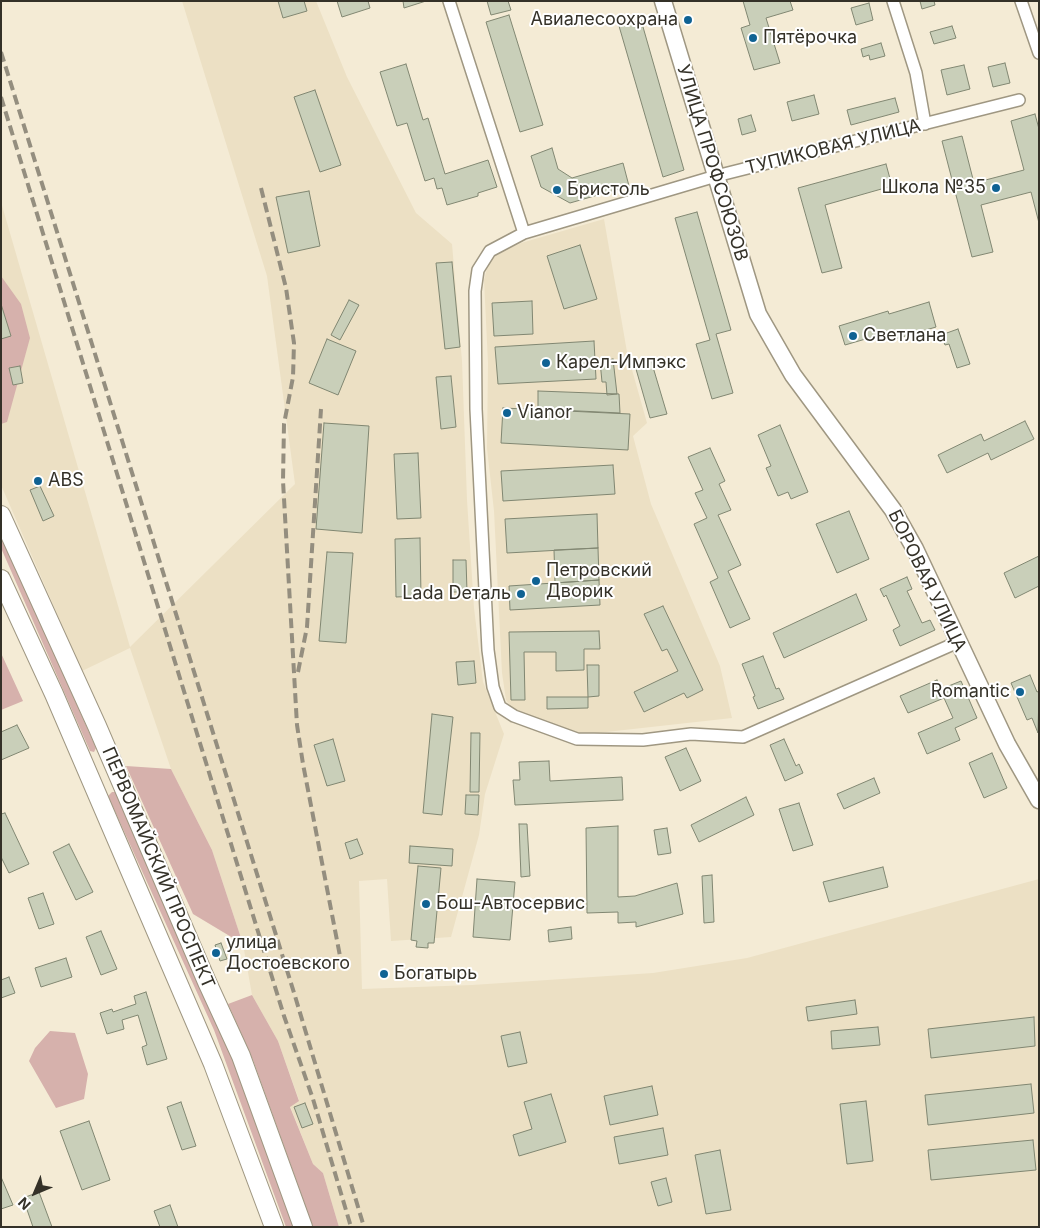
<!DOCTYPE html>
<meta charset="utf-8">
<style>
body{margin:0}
#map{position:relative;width:1040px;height:1228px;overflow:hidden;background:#f4ebd5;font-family:Inter,sans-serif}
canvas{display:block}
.frame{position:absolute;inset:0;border:2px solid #343128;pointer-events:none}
.north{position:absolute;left:10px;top:1168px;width:50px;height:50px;-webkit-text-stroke:4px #fff;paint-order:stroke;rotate:225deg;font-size:14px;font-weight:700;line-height:20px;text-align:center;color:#343128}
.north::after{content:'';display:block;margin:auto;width:18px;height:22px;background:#343128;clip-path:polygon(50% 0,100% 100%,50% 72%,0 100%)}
</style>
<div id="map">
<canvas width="1040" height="1228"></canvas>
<div class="frame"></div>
<div class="north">N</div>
</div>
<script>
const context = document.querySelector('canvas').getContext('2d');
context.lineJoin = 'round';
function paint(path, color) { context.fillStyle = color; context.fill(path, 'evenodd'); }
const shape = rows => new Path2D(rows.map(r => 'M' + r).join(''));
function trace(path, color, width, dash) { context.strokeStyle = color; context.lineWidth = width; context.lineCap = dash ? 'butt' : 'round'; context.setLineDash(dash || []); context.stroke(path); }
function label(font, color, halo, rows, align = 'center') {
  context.font = font + ' Inter,sans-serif'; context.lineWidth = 4; context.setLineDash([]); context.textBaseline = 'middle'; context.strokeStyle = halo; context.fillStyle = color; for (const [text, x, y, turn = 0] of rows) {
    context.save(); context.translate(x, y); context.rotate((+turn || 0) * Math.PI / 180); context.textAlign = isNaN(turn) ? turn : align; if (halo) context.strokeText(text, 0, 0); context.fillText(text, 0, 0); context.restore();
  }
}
paint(shape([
 [182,1,316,1,347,77,416,213,452,244,462,361,467,500,474,608,483,682,504,734,485,794,479,835,451,937,391,941,387,879,359,881,362,989,472,985,653,973,747,958,1039,879,1039,1227,339,1227,323,1173,313,1164,290,1106,299,1100,278,1041,252,995,243,944,212,850,171,769,130,648,82,671,1,485,1,202,130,647,295,484,267,276],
 [604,219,627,352,647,423,633,436,651,504,720,666,732,718,597,733,574,734,513,710,506,700,502,673,494,511,487,448,488,363,484,280,490,257,521,243]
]), '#ece0c4');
paint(shape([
 [1,276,21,304,30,338,7,422,1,424],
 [1,533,96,748,94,752,90,751,1,548],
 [1,653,23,701,1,710],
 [126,766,171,769,212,850,243,944,193,914],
 [112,792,117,792,223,1029,294,1227,286,1227,214,1030,108,796],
 [252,995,278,1041,299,1101,290,1107,313,1164,323,1173,339,1227,313,1227,253,1060,228,1004],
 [50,1031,75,1033,88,1074,84,1099,56,1108,29,1061,35,1048]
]), '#d6b1ac');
const building = shape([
 [278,1,304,1,307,11,283,18,278,1],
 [337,1,368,1,370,8,342,17,337,1],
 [403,1,426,1,404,8,403,1],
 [487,1,508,1,511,10,491,15,487,1],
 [743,1,790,1,793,10,766,18,780,63,754,70,741,28,750,25,743,1],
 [920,1,934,1,935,5,922,9,920,1],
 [869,3,873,20,856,25,851,8,869,3],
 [509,15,543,125,520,132,486,22,509,15],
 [641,20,684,170,663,177,619,26,641,20],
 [952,26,956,38,934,44,930,32,952,26],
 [881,43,885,56,870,60,869,55,863,57,861,49,881,43],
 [1005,63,1010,83,993,87,988,67,1005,63],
 [406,64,423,120,428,118,445,174,488,160,497,187,478,193,478,196,447,205,442,188,437,189,434,178,425,181,407,123,397,126,380,72,406,64],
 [964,65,970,89,947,95,941,70,964,65],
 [315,90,341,165,320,172,294,97,315,90],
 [814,95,819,114,792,121,787,102,814,95],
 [895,98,899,112,851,125,847,110,895,98],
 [1035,114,1039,129,1039,223,1031,192,981,205,993,252,972,257,942,141,962,136,974,183,1024,170,1011,121,1035,114],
 [751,115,756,131,742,135,738,119,751,115],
 [552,148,558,169,572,178,623,163,629,186,570,203,541,187,531,156,552,148],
 [886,164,892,186,825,205,842,268,822,273,798,188,886,164],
 [309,191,320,246,288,253,276,197,309,191],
 [697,212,731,330,716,334,733,393,712,399,696,344,710,340,675,218,697,212],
 [580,245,597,299,564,309,547,256,580,245],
 [452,262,460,347,445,349,436,263,452,262],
 [349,300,359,305,340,340,331,335,349,300],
 [532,301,533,334,494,336,492,303,532,301],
 [929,302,936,327,895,339,893,331,845,345,839,326,888,311,889,314,929,302],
 [1,304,11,336,1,339,1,304],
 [958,329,970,364,957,368,949,344,945,345,941,335,958,329],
 [327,339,356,351,338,395,309,383,327,339],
 [594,341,596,379,498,384,495,347,594,341],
 [650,357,667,414,650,418,634,362,650,357],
 [613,359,617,394,607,395,606,382,602,382,600,361,613,359],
 [20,366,23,383,13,385,9,368,20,366],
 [451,376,456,427,441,429,436,377,451,376],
 [538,391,619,394,620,413,538,409,538,391],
 [503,408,630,414,628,450,501,443,503,408],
 [1025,421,1034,439,991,460,988,453,947,473,938,455,981,434,984,441,1025,421],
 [324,423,369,426,362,533,316,529,324,423],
 [780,425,808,492,791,499,788,492,778,496,766,468,771,466,758,435,780,425],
 [710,448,725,481,719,484,731,510,718,515,741,565,728,571,750,619,730,628,710,582,718,578,694,524,707,518,695,493,703,490,688,457,710,448],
 [418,453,421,518,397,519,394,454,418,453],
 [613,465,615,494,503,501,501,471,613,465],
 [40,486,54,516,43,521,30,490,40,486],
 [849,511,869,559,837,573,816,524,849,511],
 [597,514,598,548,507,553,505,519,597,514],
 [420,538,421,596,396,597,395,539,420,538],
 [598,548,599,580,555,583,554,550,598,548],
 [327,552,353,553,346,643,319,641,327,552],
 [1039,556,1039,586,1015,598,1004,573,1039,556],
 [453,560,466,560,467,592,453,592,453,560],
 [907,577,912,589,907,591,922,623,930,620,935,630,900,646,893,630,900,626,886,595,884,597,880,589,907,577],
 [599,580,600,605,510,610,509,586,599,580],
 [856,594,867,620,784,658,773,633,856,594],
 [663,606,703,690,687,698,684,693,644,712,634,692,678,671,667,649,662,651,644,614,663,606],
 [599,631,600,649,584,649,584,670,556,671,556,652,524,652,525,700,511,700,509,632,599,631],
 [763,656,776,689,779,688,784,699,758,709,753,697,755,696,742,664,763,656],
 [474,661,476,683,458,685,456,662,474,661],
 [587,665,599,665,599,696,588,697,587,665],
 [1030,675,1037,692,1039,691,1038,733,1032,718,1027,720,1011,683,1030,675],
 [937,680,941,689,961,681,977,718,955,728,960,740,927,754,918,733,953,718,944,698,908,713,900,696,937,680],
 [547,697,588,697,588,708,547,709,547,697],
 [432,714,453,717,442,815,423,813,432,714],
 [17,725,29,748,1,760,1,732,17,725],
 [471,733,480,733,479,792,470,792,471,733],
 [333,739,345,781,327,786,314,745,333,739],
 [784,739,796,766,799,764,803,773,785,781,770,745,784,739],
 [686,748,701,781,680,791,665,757,686,748],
 [992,753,1007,788,984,798,969,763,992,753],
 [549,761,550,781,622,777,623,800,515,805,513,780,520,780,519,762,549,761],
 [874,778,880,793,844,809,837,794,874,778],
 [466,795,479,795,478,815,465,814,466,795],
 [746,797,754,815,699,842,691,825,746,797],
 [799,803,813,845,793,851,779,809,799,803],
 [5,813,29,864,9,873,1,857,1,814,5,813],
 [519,824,527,824,530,876,521,877,519,824],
 [618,826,618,897,635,896,677,883,683,914,636,927,636,922,618,923,618,912,587,913,586,828,618,826],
 [667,828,671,853,658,855,654,830,667,828],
 [357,839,363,854,350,859,345,843,357,839],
 [69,844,93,892,76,900,53,852,69,844],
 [410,846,453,849,452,866,409,863,410,846],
 [418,866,441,868,434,943,428,943,428,948,416,947,417,941,411,940,418,866],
 [883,867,888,887,829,902,823,882,883,867],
 [712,875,714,922,704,923,702,876,712,875],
 [477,879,515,882,510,940,473,937,477,879],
 [43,893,54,924,39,929,28,898,43,893],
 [571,927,572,939,549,942,548,930,571,927],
 [101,931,117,969,101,975,86,937,101,931],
 [221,943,227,959,220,961,215,945,221,943],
 [66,958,72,977,41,987,35,968,66,958],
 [9,977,15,993,1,998,1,980,9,977],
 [146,992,167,1059,147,1065,142,1047,147,1045,138,1015,122,1020,124,1029,107,1034,100,1013,112,1009,113,1012,136,1004,134,996,146,992],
 [855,1000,857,1014,808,1021,806,1007,855,1000],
 [1034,1017,1035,1046,931,1058,928,1029,1034,1017],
 [878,1027,880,1045,832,1049,831,1031,878,1027],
 [520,1032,527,1063,508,1067,501,1036,520,1032],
 [1031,1084,1034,1113,928,1125,925,1095,1031,1084],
 [652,1086,658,1115,610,1125,604,1096,652,1086],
 [551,1094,566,1142,519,1156,513,1135,532,1129,524,1102,551,1094],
 [866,1101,873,1161,847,1164,840,1104,866,1101],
 [181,1102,196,1146,182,1150,167,1107,181,1102],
 [305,1103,313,1124,302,1128,294,1107,305,1103],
 [89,1121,110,1180,82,1190,60,1131,89,1121],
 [663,1128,668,1155,619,1164,614,1137,663,1128],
 [1033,1140,1036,1170,931,1180,928,1150,1033,1140],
 [720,1150,731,1210,706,1214,695,1155,720,1150],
 [1,1177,13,1205,1,1209,1,1177],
 [666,1178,672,1202,658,1206,651,1182,666,1178],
 [39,1192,52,1227,33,1227,23,1198,39,1192],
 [170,1205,178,1227,160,1227,154,1211,170,1205]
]);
paint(building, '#c9cfb9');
trace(building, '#818772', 1);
const minor = shape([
 [449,1,524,233],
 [893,1,916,73,925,124],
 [1021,1,1039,53],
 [958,642,743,737,691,734,643,740,577,739,514,716,500,707,493,687,488,650,476,409,475,291,478,270,490,251,524,233,716,176,1019,100]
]);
const secondary = shape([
 [663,1,758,314,793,375,893,510,915,549,1007,744,1039,800]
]);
const primary = shape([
 [1,515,97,726,207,982,241,1056,303,1227],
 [1,579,54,694,213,1064,274,1227]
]);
trace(minor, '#9f9782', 14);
trace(secondary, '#9f9782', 19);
trace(primary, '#9f9782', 20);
trace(minor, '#fff', 11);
trace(secondary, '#fff', 16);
trace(primary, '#fff', 18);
trace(shape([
 [1,52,295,996,364,1227],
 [1,97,284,1016,313,1099,351,1227],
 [261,188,286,288,294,343,293,377,284,424,283,481,297,725,303,764,340,956],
 [298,672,307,627,321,409]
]), '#948e7f', 4, [10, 5]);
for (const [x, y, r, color] of [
 [688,20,5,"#0f6293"],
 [753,38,5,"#0f6293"],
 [996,188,5,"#0f6293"],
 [557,190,5,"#0f6293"],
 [853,336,5,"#0f6293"],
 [546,363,5,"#0f6293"],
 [507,413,5,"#0f6293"],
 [38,481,5,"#0f6293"],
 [536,581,5,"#0f6293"],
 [521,594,5,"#0f6293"],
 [1020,692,5,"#0f6293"],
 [426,904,5,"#0f6293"],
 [216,953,5,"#0f6293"],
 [384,974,5,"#0f6293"]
]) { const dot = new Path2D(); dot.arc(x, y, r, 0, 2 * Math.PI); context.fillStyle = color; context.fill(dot); trace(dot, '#fff', 2); }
label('18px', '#343128', '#fff', [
 ["Авиалесоохрана",678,20,"right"],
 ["Пятёрочка",763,38],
 ["Школа №35",986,188,"right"],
 ["Бристоль",567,190],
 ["Светлана",863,336],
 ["Карел-Импэкс",556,363],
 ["Vianor",517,413],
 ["ABS",48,481],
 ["Петровский",546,571],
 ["Дворик",546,592],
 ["Lada Dеталь",511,594,"right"],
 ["Romantic",1010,692,"right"],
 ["Бош-Автосервис",436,904],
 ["улица",226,943],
 ["Достоевского",226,964],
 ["Богатырь",394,974]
], 'left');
label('18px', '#343128', '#fff', [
 ["ТУПИКОВАЯ УЛИЦА",833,147,-14],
 ["УЛИЦА ПРОФСОЮЗОВ",712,163,73],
 ["БОРОВАЯ УЛИЦА",927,581,64],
 ["ПЕРВОМАЙСКИЙ ПРОСПЕКТ",158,868,67]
]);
</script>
